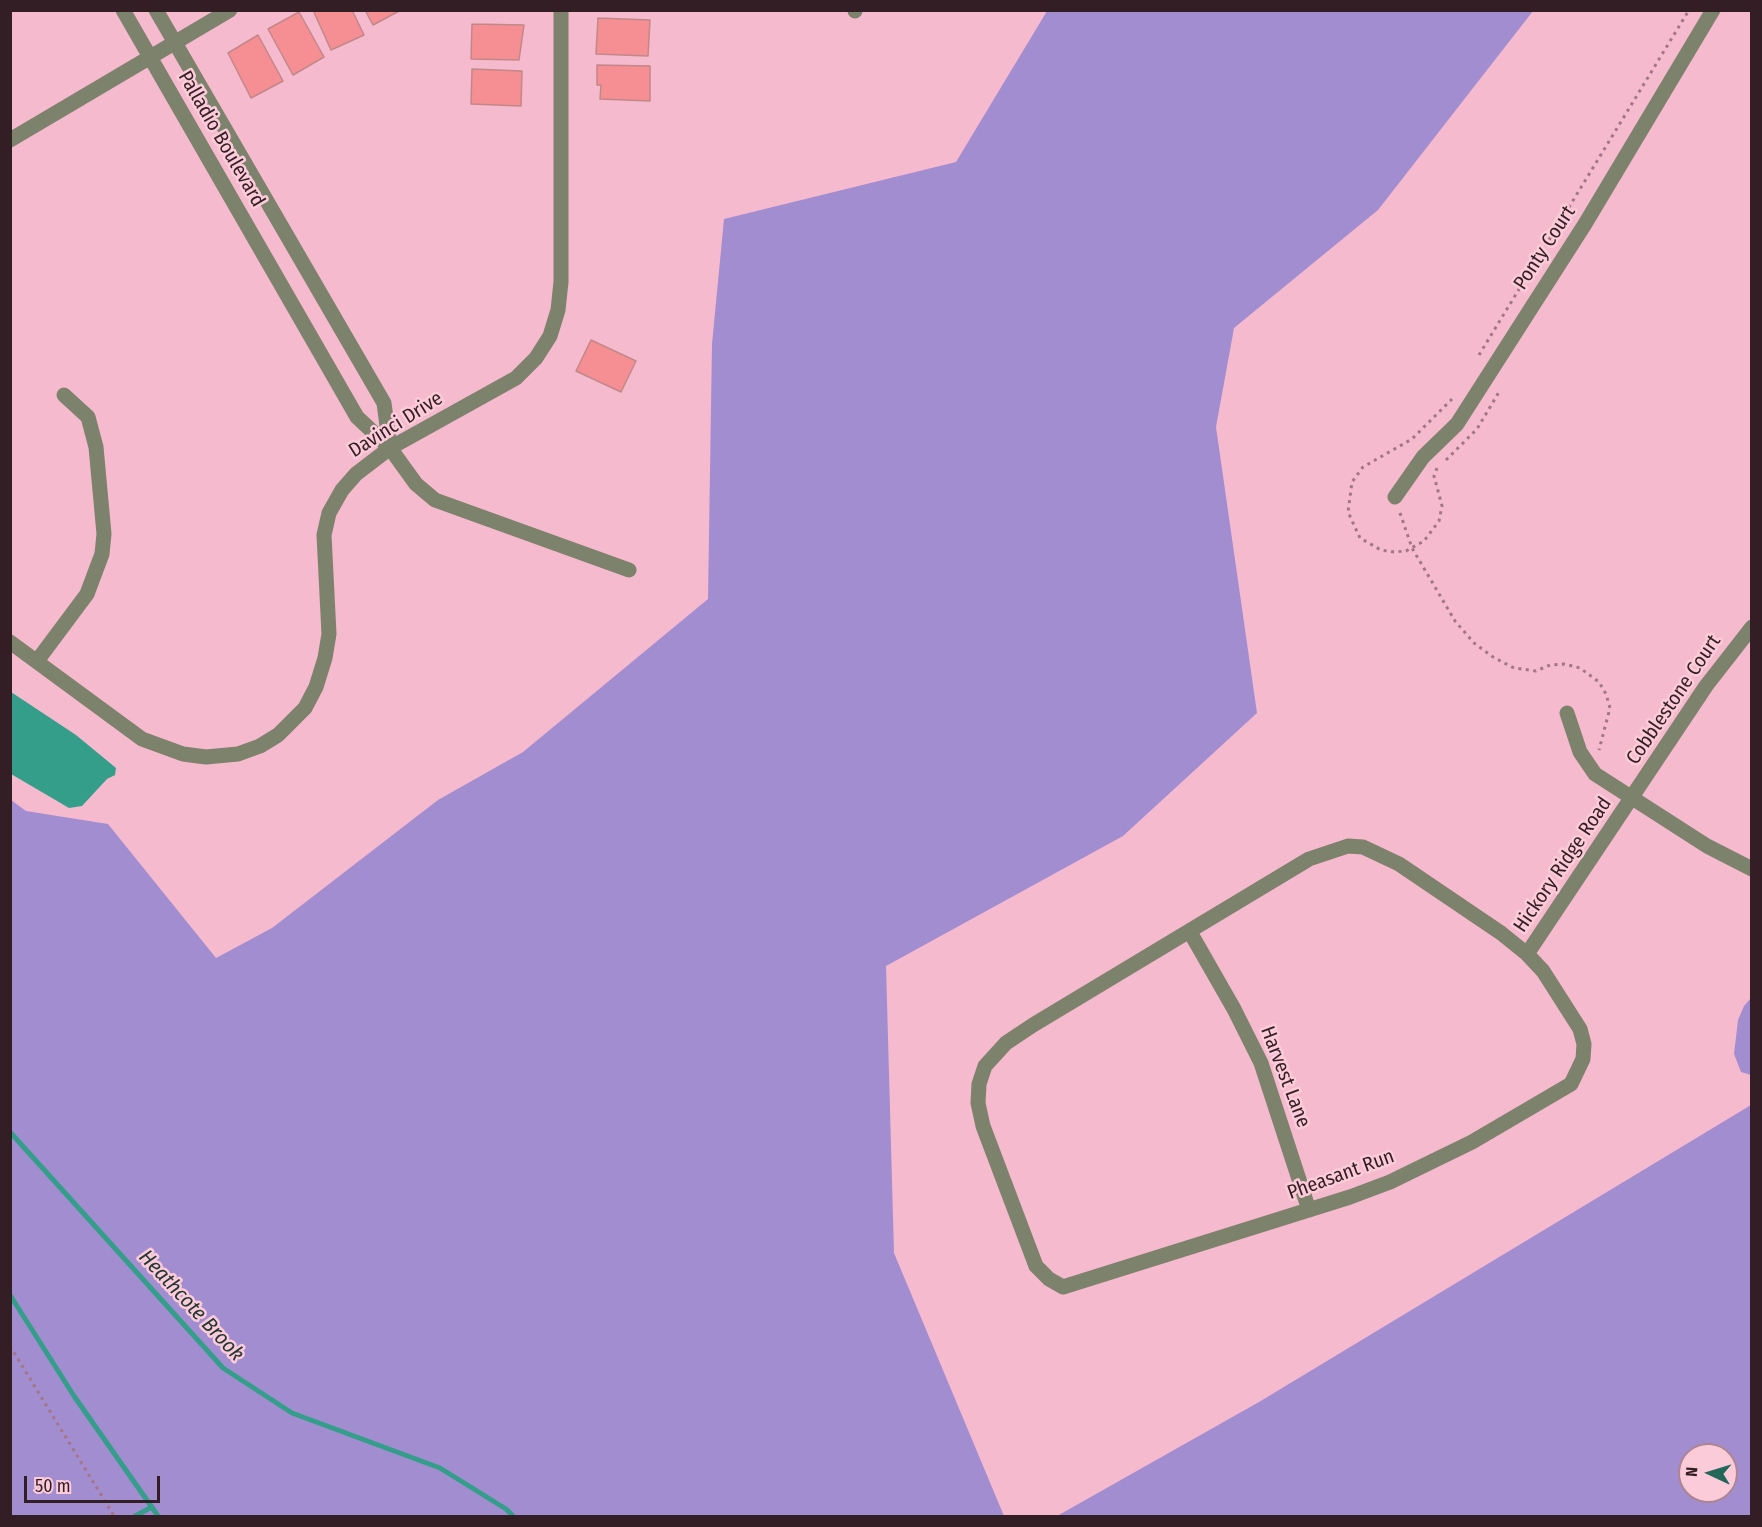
<!DOCTYPE html>
<style>
body{margin:0}
#map{position:relative;width:1762px;height:1527px;overflow:hidden;background:#f5bacd;font-family:"Fira Sans Condensed",sans-serif}
canvas{display:block}
.frame{position:absolute;inset:0;border:12px solid #341e25;pointer-events:none}
.north{position:absolute;left:1678px;top:1443px;width:60px;height:60px;box-sizing:border-box;background:#fbcbda;border:2px solid #ab8692;border-radius:50%;rotate:274deg;font-size:16px;font-weight:700;line-height:24px;text-align:center;color:#341e25}
.north::after{content:'';display:block;margin:auto;width:21px;height:27px;background:#22675a;clip-path:polygon(50% 0,100% 100%,50% 72%,0 100%)}
.scale{position:absolute;left:24px;top:1476px;width:136px;height:27px;box-sizing:border-box;border:3px solid #341e25;border-top:0;padding-left:8px;font-size:18px;line-height:21px;white-space:nowrap;color:#341e25;-webkit-text-stroke:4px #fbcbda;paint-order:stroke}
</style>
<div id="map">
<canvas width="1762" height="1527"></canvas>
<div class="frame"></div>
<div class="north">N</div>
<div class="scale">50 m</div>
</div>
<script>
const context = document.querySelector('canvas').getContext('2d');
context.lineJoin = 'round';
function paint(path, color) { context.fillStyle = color; context.fill(path, 'evenodd'); }
const shape = rows => new Path2D(rows.map(r => 'M' + r).join(''));
function trace(path, color, width, dash) { context.strokeStyle = color; context.lineWidth = width; context.lineCap = dash ? 'butt' : 'round'; context.setLineDash(dash || []); context.stroke(path); }
function label(font, color, halo, rows, align = 'center') {
  context.font = font + ' "Fira Sans Condensed",sans-serif'; context.lineWidth = 5; context.setLineDash([]); context.textBaseline = 'middle'; context.strokeStyle = halo; context.fillStyle = color; for (const [text, x, y, turn = 0] of rows) {
    context.save(); context.translate(x, y); context.rotate((+turn || 0) * Math.PI / 180); context.textAlign = isNaN(turn) ? turn : align; if (halo) context.strokeText(text, 0, 0); context.fillText(text, 0, 0); context.restore();
  }
}
paint(shape([
 [1047,11,1533,11,1378,210,1234,328,1216,427,1257,713,1123,836,886,966,894,1253,1004,1516,11,1516,11,800,26,811,108,824,216,958,272,928,438,800,523,752,708,599,712,344,724,219,956,162],
 [1751,998,1751,1075,1741,1072,1734,1054,1738,1020,1744,1006],
 [1751,1105,1751,1516,1057,1516,1259,1402],
 [1690,1455,1726,1455,1726,1491,1690,1491]
]), '#a38dd1');
paint(shape([
 [11,692,76,735,116,768,115,775,107,779,82,806,69,808,11,774]
]), '#359e8b');
trace(shape([
 [10,1132,223,1368,292,1413,440,1468,506,1509,513,1516],
 [10,1295,74,1396,158,1516],
 [135,1516,152,1507]
]), '#359e8b', 5);
const building = shape([
 [313,10,352,10,364,35,331,50,313,10],
 [365,10,401,10,373,25,365,10],
 [299,12,324,57,293,75,268,29,299,12],
 [598,18,650,20,648,56,596,54,598,18],
 [472,24,524,25,519,60,471,59,472,24],
 [258,35,283,81,251,98,228,53,258,35],
 [597,65,650,66,650,101,600,99,601,85,597,85,597,65],
 [472,69,522,71,521,106,471,104,472,69],
 [591,340,636,361,621,392,576,371,591,340]
]);
paint(building, '#f68f93');
trace(building, '#c28889', 1.5);
trace(shape([
 [1479,355,1689,10],
 [1446,460,1477,429,1499,392],
 [1437,468,1434,476,1442,506,1439,521,1424,541,1406,551,1394,552,1381,550,1360,538,1348,512,1352,482,1363,467,1412,439,1452,399],
 [1400,513,1412,548,1455,621,1474,643,1493,657,1514,668,1536,671,1550,665,1564,664,1580,668,1599,682,1606,694,1610,708,1599,750],
 [10,1346,114,1516]
]), '#a27785', 3, [3, 4.5]);
trace(shape([
 [123,10,357,417,390,448,416,484,435,500,629,570],
 [156,10,384,403,390,448],
 [855,10,855,11],
 [10,140,230,10],
 [1395,497,1423,457,1457,424,1585,224,1713,10],
 [10,642,142,739,183,754,206,757,238,754,260,746,278,735,305,708,316,687,325,658,329,634,324,535,329,513,342,490,356,474,390,448,516,378,536,358,550,336,558,310,561,282,561,10],
 [37,661,87,594,102,554,104,534,96,447,88,417,64,395],
 [1567,713,1580,752,1595,774,1707,846,1752,869],
 [1348,846,1363,847,1399,864,1501,933,1527,954,1543,971,1580,1029,1584,1044,1583,1059,1571,1084,1472,1142,1390,1182,1350,1197,1063,1287,1049,1279,1036,1266,983,1126,978,1103,979,1084,985,1066,1006,1043,1033,1025,1309,859,1348,846],
 [1190,932,1234,1009,1261,1063,1309,1210],
 [1527,954,1706,686,1752,627]
]), '#7d826c', 15);
label('20px', '#341e25', '#fbcbda', [
 ["Palladio Boulevard",221,139,60],
 ["Ponty Court",1545,248,-57],
 ["Davinci Drive",396,425,-32],
 ["Cobblestone Court",1674,700,-56],
 ["Hickory Ridge Road",1563,865,-56],
 ["Harvest Lane",1285,1077,69],
 ["Pheasant Run",1341,1175,-20]
]);
label('italic 21px', '#203732', '#fbcbda', [
 ["Heathcote Brook",191,1306,47]
]);
</script>
